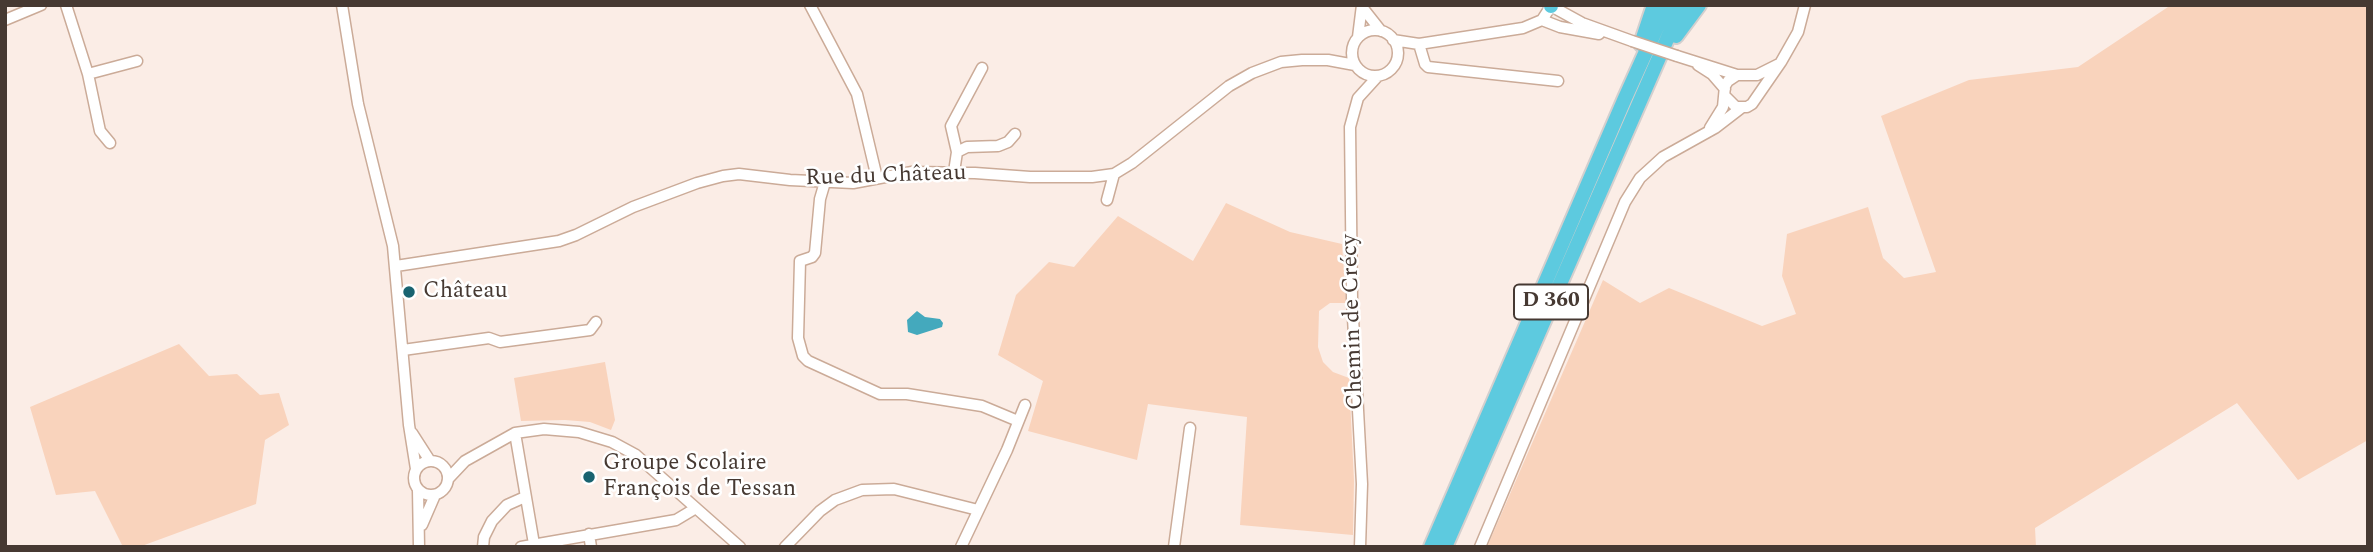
<!DOCTYPE html>
<meta charset="utf-8">
<style>
body{margin:0}
#map{position:relative;width:2373px;height:552px;overflow:hidden;background:#fbede6;font-family:Spectral,serif}
canvas{display:block}
.frame{position:absolute;inset:0;border:7px solid #463932;pointer-events:none}
</style>
<div id="map">
<canvas width="2373" height="552"></canvas>
<div class="frame"></div>
</div>
<script>
const context = document.querySelector('canvas').getContext('2d');
context.lineJoin = 'round';
function paint(path, color) { context.fillStyle = color; context.fill(path, 'evenodd'); }
const shape = rows => new Path2D(rows.map(r => 'M' + r).join(''));
function trace(path, color, width, dash) { context.strokeStyle = color; context.lineWidth = width; context.lineCap = dash ? 'butt' : 'round'; context.setLineDash(dash || []); context.stroke(path); }
function label(font, color, halo, rows, align = 'center') {
  context.font = font + ' Spectral,serif'; context.lineWidth = 5; context.setLineDash([]); context.textBaseline = 'middle'; context.strokeStyle = halo; context.fillStyle = color; for (const [text, x, y, turn = 0] of rows) {
    context.save(); context.translate(x, y); context.rotate((+turn || 0) * Math.PI / 180); context.textAlign = isNaN(turn) ? turn : align; if (halo) context.strokeText(text, 0, 0); context.fillText(text, 0, 0); context.restore();
  }
}
paint(shape([
 [2171,5,2368,5,2368,440,2298,480,2237,403,2035,528,2036,547,1487,547,1603,280,1640,303,1669,288,1762,326,1796,314,1782,276,1787,234,1868,207,1883,258,1904,278,1936,272,1881,116,1969,80,2078,67],
 [1226,203,1290,232,1342,244,1346,303,1330,303,1319,311,1318,347,1323,362,1333,372,1349,378,1354,481,1353,535,1240,525,1247,417,1148,404,1137,460,1028,431,1043,381,998,355,1016,295,1049,262,1074,267,1118,216,1193,261],
 [179,344,209,376,237,374,260,395,279,393,289,425,265,440,256,504,139,547,123,547,95,491,56,495,30,407],
 [605,362,615,420,611,430,590,422,565,420,521,421,514,378]
]), '#f9d3bc');
paint(shape([
 [917,311,925,317,940,319,943,323,942,327,917,335,908,332,907,320]
]), '#44a9bd');
const minor = shape([
 [66,5,88,74,100,131,110,143],
 [342,5,358,104,393,246,409,425,416,469],
 [810,5,857,94,877,178],
 [1362,7,1381,31],
 [5,20,41,5],
 [1542,20,1560,27,1599,34],
 '1352 53a23 23 0 1 1 46 0a23 23 0 1 1-46 0Z',
 [1358,37,1362,5],
 [1393,40,1419,44,1523,28,1542,20,1551,6,1582,23,1632,41],
 [1419,44,1425,64,1428,67,1558,81],
 [1677,56,1737,75,1757,75,1779,64],
 [1698,65,1712,74,1725,89],
 [88,74,137,61],
 [1725,96,1736,107,1747,107,1752,104,1781,62,1798,32,1805,5],
 [1710,128,1723,107,1725,86,1728,81,1737,75],
 [957,152,951,126,982,68],
 [954,172,957,152,967,147,998,146,1008,142,1015,134],
 [825,182,820,199,815,253,812,257,800,261,798,338,803,356,808,361,880,394,907,394,982,406,1018,421],
 [1107,200,1114,174],
 [396,266,559,241,576,235,633,207,697,183,723,176,739,174,790,180,853,183,912,172,975,173,1030,177,1092,177,1114,174,1132,163,1229,86,1252,73,1281,62,1302,60,1328,60,1355,65],
 [403,350,489,338,500,342,590,330,596,322],
 [412,433,430,461],
 [515,433,534,544],
 '414 478a17 17 0 1 1 34 0a17 17 0 1 1-34 0Z',
 [448,479,465,461,515,433,544,429,579,432,612,442,636,455,740,547],
 [418,490,419,547],
 [422,525,435,495],
 [589,534,591,547],
 [483,547,484,537,492,521,507,505,525,497],
 [521,547,676,520,696,508],
 [785,547,820,511,835,500,862,490,894,489,978,510],
 [961,547,1007,450,1025,405],
 [1174,547,1190,428],
 [1360,547,1362,484,1352,299,1350,127,1358,98,1378,76],
 [1480,547,1625,202,1640,178,1663,157,1715,128,1741,108]
]);
const highway = shape([
 [1551,6,1551,5],
 [1676,36,1699,5],
 [1641,44,1654,5],
 [1431,547,1625,98,1667,5],
 [1445,547,1682,5]
]);
trace(minor, '#cbab98', 13);
trace(highway, '#d3cfce', 18);
trace(minor, '#fff', 10);
trace(highway, '#5dcadf', 14);
const minorBridge = shape([
 [1632,41,1677,56]
]);
trace(minorBridge, '#cbab98', 13, []);
trace(minorBridge, '#fff', 10);
for (const [x, y, r, color] of [
 [409,292,7,"#196370"],
 [589,477,7,"#196370"]
]) { const dot = new Path2D(); dot.arc(x, y, r, 0, 2 * Math.PI); context.fillStyle = color; context.fill(dot); trace(dot, '#fff', 2.5); }
for (const [x, y, w] of [
 [1551,302,74]
]) { const box = new Path2D(); box.roundRect(x - w / 2, y - 17.5, w, 35, 5); context.fillStyle = '#fff'; context.fill(box); trace(box, '#463932', 2); }
label('bold 21px', '#463932', null, [
 ["D 360",1551,302]
]);
label('23px', '#463932', '#fff', [
 ["Rue du Château",886,177,-2],
 ["Chemin de Crécy",1354,322,-92]
]);
label('23px', '#463932', '#fff', [
 ["Château",423,292],
 ["Groupe Scolaire",603,464],
 ["François de Tessan",603,490]
], 'left');
</script>
